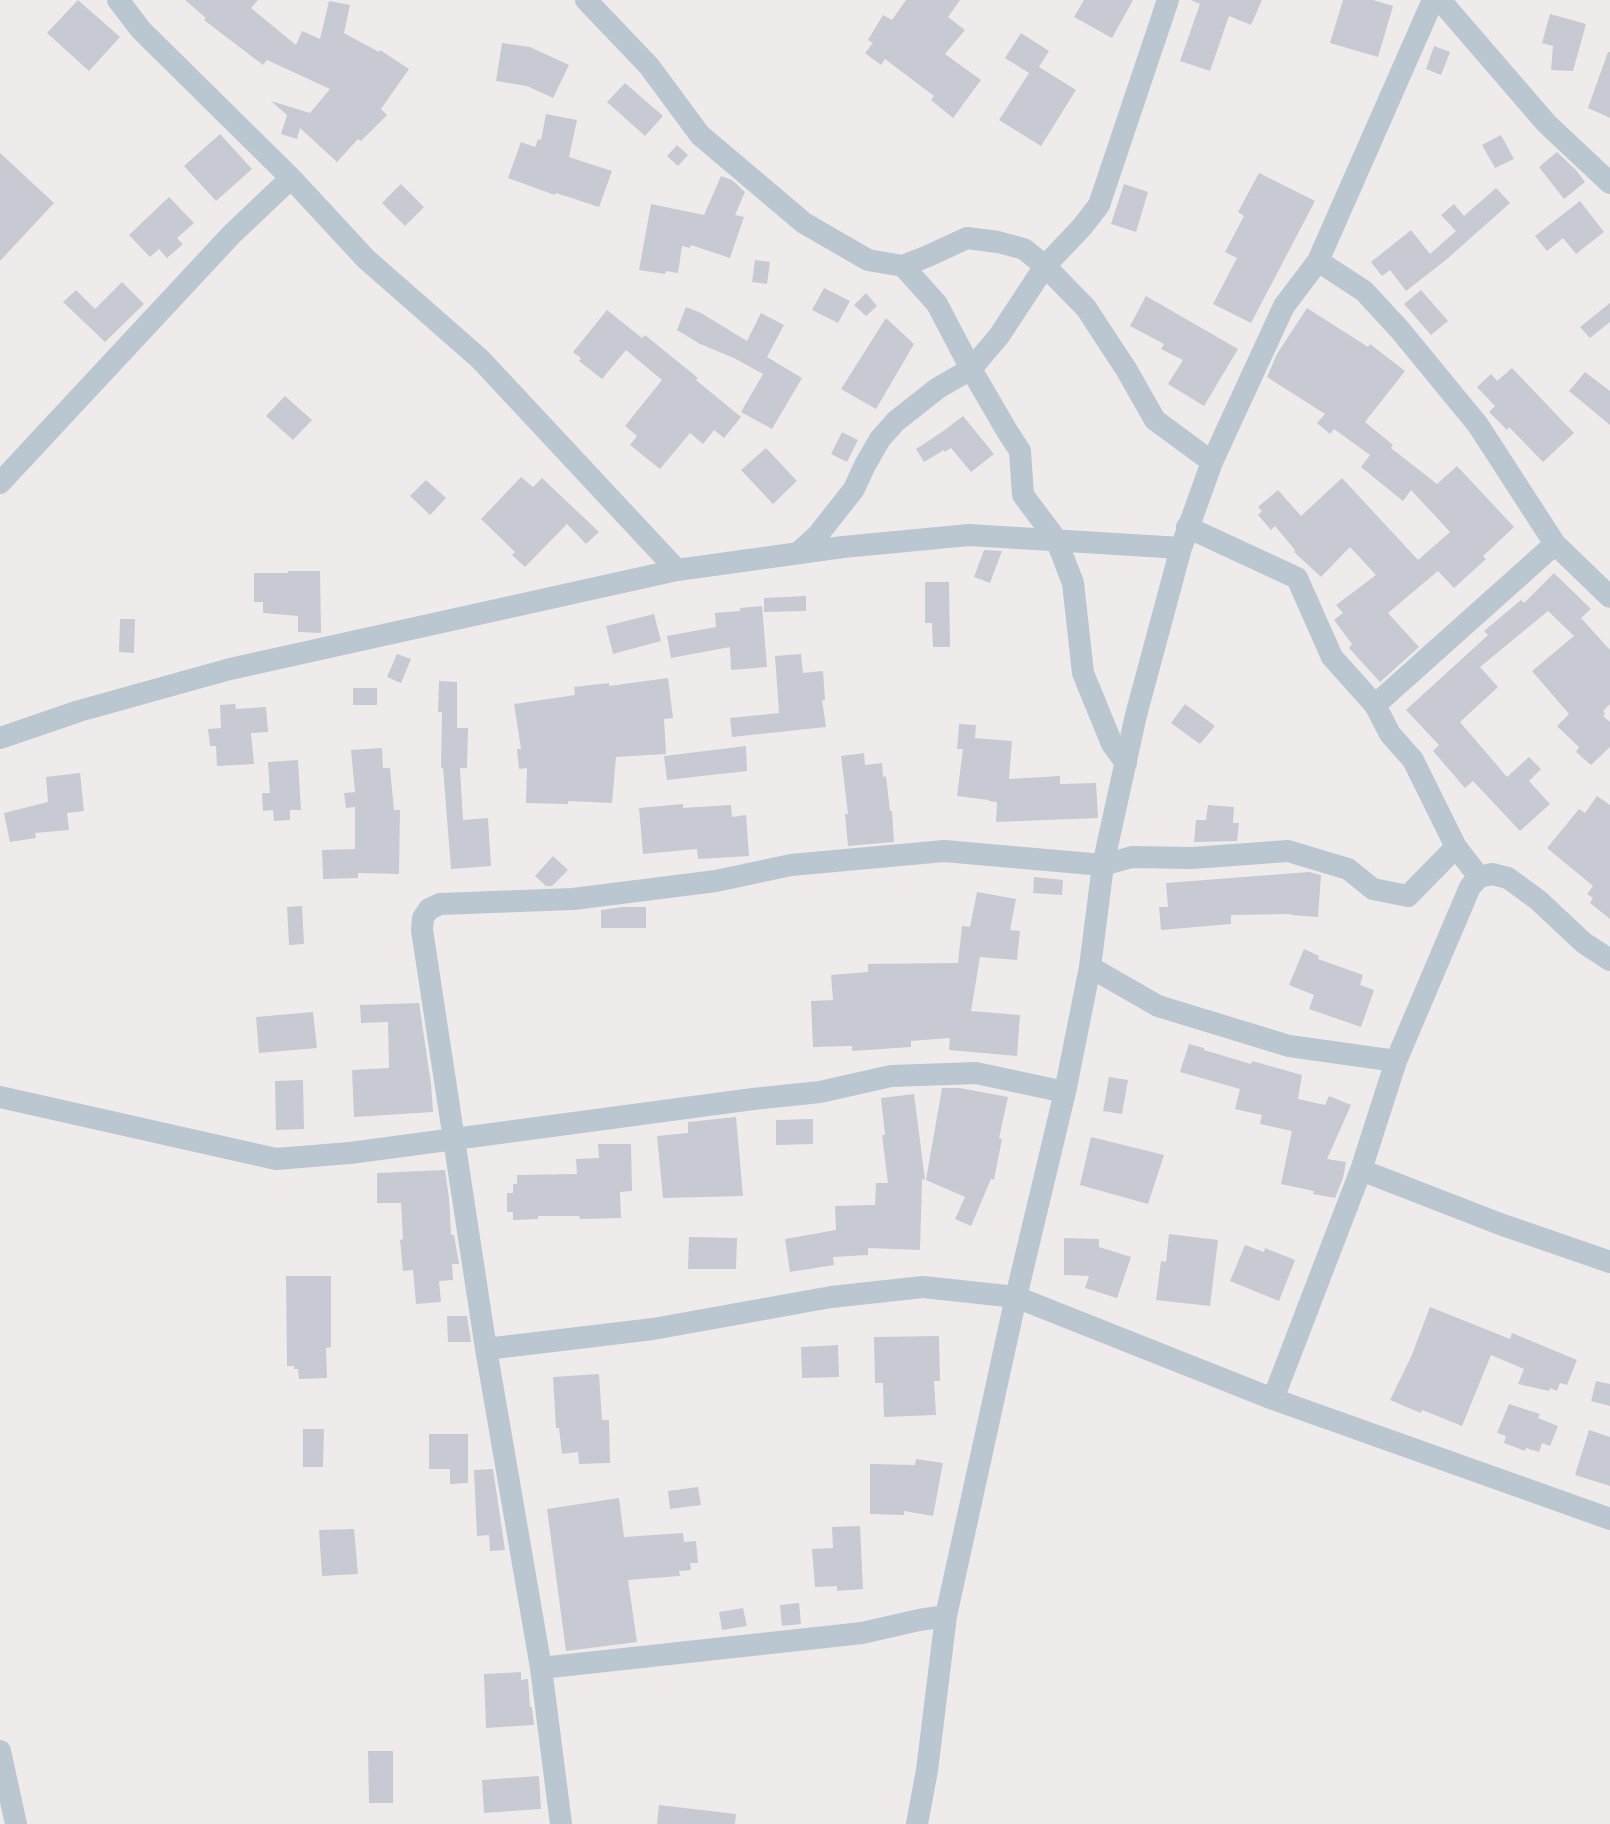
<!DOCTYPE html>
<style>
body{margin:0}
canvas{display:block;background:#efebeb}
</style>
<canvas width="1610" height="1824"></canvas>
<script>
const context = document.querySelector('canvas').getContext('2d');
context.lineJoin = 'round';
function paint(path, color) { context.fillStyle = color; context.fill(path, 'evenodd'); }
const shape = rows => new Path2D(rows.map(r => 'M' + r).join(''));
function trace(path, color, width, dash) { context.strokeStyle = color; context.lineWidth = width; context.lineCap = dash ? 'butt' : 'round'; context.setLineDash(dash || []); context.stroke(path); }
paint(shape([
 [78,0,120,37,89,71,47,33],
 [185,0,258,0,251,8,296,45,302,31,320,39,329,1,350,5,344,33,379,52,380,50,409,69,381,109,387,115,361,141,358,139,337,162,300,128,297,139,281,134,287,115,271,101,310,113,330,89,267,60,263,65,204,20,206,18],
 [906,0,960,0,948,17,965,30,945,54,981,80,953,118,931,100,934,96,885,59,881,65,865,53,873,43,868,40,883,15,892,20],
 [1084,0,1133,0,1112,38,1074,17],
 [1191,0,1262,0,1251,25,1229,16,1210,71,1180,61,1200,4],
 [1343,0,1373,0,1393,6,1378,57,1330,43],
 [1550,14,1586,24,1573,71,1551,70,1553,46,1542,43],
 [1021,33,1049,51,1039,67,1076,90,1041,146,999,120,1029,73,1005,58],
 [502,43,530,47,569,65,553,98,527,86,496,81],
 [1434,46,1450,52,1441,75,1426,69],
 [1608,52,1610,52,1610,118,1588,108],
 [625,83,663,116,645,136,607,102],
 [546,114,577,120,569,157,612,171,599,207,556,193,555,195,508,178,521,142,535,147,538,139,541,140],
 [220,134,252,169,216,201,184,166],
 [1501,135,1514,159,1495,168,1482,145],
 [677,145,688,155,678,166,667,156],
 [1557,152,1576,170,1585,182,1564,199,1539,167],
 [0,153,54,203,0,261],
 [1259,173,1315,201,1251,323,1213,304,1237,258,1225,252,1244,216,1238,212],
 [721,176,732,180,745,192,735,215,744,217,730,258,691,245,690,248,682,246,678,273,666,271,665,274,639,270,651,204,704,215],
 [401,184,424,207,405,226,382,203],
 [1124,184,1148,192,1136,232,1111,224],
 [1496,188,1510,203,1447,259,1406,291,1390,270,1382,276,1371,262,1411,230,1430,254,1456,231,1441,215,1454,204,1464,216],
 [169,197,194,223,177,238,183,244,167,258,159,249,150,257,129,235],
 [1580,201,1604,232,1576,254,1563,238,1547,251,1535,236],
 [755,260,770,262,767,284,752,282],
 [122,282,144,304,105,342,63,302,76,290,95,309],
 [824,288,850,301,838,323,812,310],
 [1421,290,1448,321,1431,335,1404,304],
 [866,293,877,306,866,316,854,305],
 [1146,296,1238,349,1204,406,1168,384,1183,360,1161,349,1164,344,1130,326],
 [1610,303,1610,322,1590,338,1580,327],
 [686,307,701,313,747,341,761,313,784,325,767,357,802,378,772,429,741,412,763,374,734,358,700,344,677,330],
 [1307,308,1368,347,1370,344,1405,371,1365,422,1393,445,1391,448,1437,484,1457,466,1514,527,1483,556,1486,559,1454,588,1438,571,1388,613,1419,647,1380,682,1349,648,1352,644,1334,620,1343,613,1336,605,1376,575,1350,547,1321,577,1294,552,1295,550,1275,526,1271,530,1258,515,1262,511,1258,507,1278,490,1301,516,1342,478,1418,560,1450,532,1411,490,1403,501,1361,467,1370,455,1334,429,1330,434,1317,423,1325,414,1267,377,1277,354],
 [607,310,642,338,645,335,698,378,696,380,741,417,724,438,714,430,703,444,690,433,660,469,630,445,637,436,625,426,662,380,626,350,602,379,579,361,581,358,573,352],
 [886,318,914,344,876,409,841,389],
 [1512,368,1574,433,1543,462,1509,427,1507,430,1489,412,1495,406,1477,387,1491,374,1497,381],
 [1585,372,1610,391,1610,425,1569,391],
 [285,396,312,420,293,440,266,416],
 [963,416,994,454,971,472,951,448,945,452,944,450,924,462,916,449,942,432],
 [842,432,858,440,847,462,831,454],
 [766,448,797,481,773,504,741,470],
 [521,477,533,487,542,478,599,532,586,544,567,524,525,567,512,555,515,552,481,519],
 [426,480,446,498,430,515,410,496],
 [984,550,1002,551,990,583,974,577],
 [288,571,320,571,321,633,298,632,298,616,263,613,263,602,254,602,254,573,288,573],
 [1554,573,1591,609,1581,618,1610,650,1610,704,1603,711,1605,714,1603,716,1610,722,1610,747,1591,765,1576,752,1579,747,1557,726,1569,714,1532,671,1574,636,1548,611,1480,667,1498,687,1460,722,1507,777,1529,757,1541,769,1529,781,1550,804,1520,831,1473,781,1465,788,1433,751,1439,745,1406,710,1488,635,1484,631,1521,600,1524,603],
 [925,582,949,582,950,647,933,647,932,623,925,623],
 [806,596,806,611,764,612,764,598],
 [762,606,767,667,731,670,730,647,671,658,667,636,716,627,715,613,740,611,740,608],
 [654,614,661,641,613,654,606,626],
 [120,619,135,619,134,653,119,652],
 [397,654,411,659,401,683,387,677],
 [801,654,803,673,823,671,825,700,822,700,826,727,732,737,730,718,779,713,775,656],
 [668,678,673,718,664,719,666,754,616,757,612,803,568,801,568,804,526,803,527,768,519,769,517,749,521,749,514,704,575,695,574,687,609,683,609,686],
 [439,681,457,682,457,728,468,728,467,768,460,768,463,820,488,818,491,866,451,869,443,768,441,768,442,712,438,712],
 [353,688,377,688,377,705,353,705],
 [235,704,236,709,266,707,268,732,251,733,254,764,217,766,216,746,210,746,208,729,221,728,220,705],
 [1185,704,1215,726,1200,744,1171,723],
 [959,724,976,725,975,738,1012,741,1009,779,1060,776,1060,784,1096,783,1098,818,996,822,997,802,989,801,989,800,957,796,963,749,957,749],
 [746,746,747,771,667,780,664,756],
 [382,748,383,768,390,768,394,810,400,810,399,874,358,873,358,878,323,879,322,850,355,849,355,807,346,808,344,793,355,792,351,750],
 [864,753,865,765,882,763,883,777,886,776,890,811,892,811,894,842,848,846,845,814,848,814,841,756],
 [298,760,301,810,290,810,290,820,274,821,273,810,263,811,262,793,270,793,268,762],
 [80,773,84,811,67,813,69,830,35,833,36,838,10,842,4,813,48,802,46,777],
 [1597,796,1610,805,1610,919,1590,903,1593,898,1587,894,1593,886,1547,848,1579,809,1585,813],
 [683,804,683,808,731,805,732,817,746,815,749,856,698,859,697,849,643,854,639,808],
 [1208,805,1234,807,1233,823,1239,823,1237,841,1194,842,1196,820,1206,820],
 [553,856,568,870,552,886,546,886,535,876],
 [1309,872,1321,875,1318,917,1291,915,1291,914,1231,915,1231,924,1161,930,1159,907,1168,907,1166,883],
 [1034,877,1063,880,1062,895,1033,893],
 [977,892,1016,899,1010,930,1020,931,1017,960,980,957,971,1011,1020,1015,1017,1056,949,1050,950,1038,911,1041,911,1047,852,1051,852,1046,813,1047,811,1001,833,1000,831,975,868,972,868,964,958,963,962,926,970,927],
 [302,906,304,944,289,945,287,907],
 [623,907,646,907,646,928,601,928,601,910],
 [1304,949,1319,956,1318,959,1363,975,1360,985,1374,990,1361,1027,1309,1009,1314,995,1289,985],
 [419,1003,431,1084,433,1112,354,1117,352,1070,389,1068,388,1022,361,1023,360,1005],
 [313,1012,317,1048,259,1053,256,1017],
 [1189,1044,1204,1048,1204,1050,1251,1064,1252,1061,1302,1075,1298,1099,1325,1105,1329,1096,1351,1105,1327,1159,1346,1162,1343,1178,1335,1198,1313,1194,1314,1191,1281,1184,1292,1131,1260,1124,1262,1115,1235,1109,1240,1089,1180,1072],
 [1109,1077,1128,1080,1122,1114,1103,1111],
 [303,1080,304,1129,276,1130,275,1081],
 [942,1088,960,1088,1008,1097,999,1138,1002,1139,994,1180,991,1179,971,1226,955,1219,965,1197,926,1180],
 [914,1094,925,1180,922,1179,920,1250,868,1248,868,1255,833,1257,834,1265,790,1272,785,1239,836,1230,835,1206,875,1205,876,1183,888,1183,882,1135,885,1135,881,1098],
 [736,1117,743,1196,663,1198,657,1136,688,1133,688,1122],
 [813,1119,813,1144,776,1145,776,1120],
 [1091,1137,1164,1155,1148,1204,1080,1185],
 [598,1144,631,1144,632,1191,620,1192,621,1218,580,1219,579,1216,538,1216,538,1219,513,1220,513,1212,507,1212,507,1193,513,1193,513,1184,517,1184,517,1175,577,1174,576,1159,599,1158],
 [445,1170,449,1198,451,1235,454,1235,459,1264,452,1264,453,1280,439,1281,441,1302,416,1304,413,1270,403,1271,400,1240,403,1239,401,1203,377,1203,377,1173],
 [1169,1234,1218,1240,1210,1306,1156,1300,1161,1261,1166,1262],
 [689,1237,737,1238,736,1269,688,1269],
 [1064,1238,1099,1239,1099,1247,1131,1257,1117,1298,1085,1288,1089,1276,1064,1275],
 [1245,1245,1264,1252,1265,1248,1295,1260,1279,1301,1230,1281],
 [286,1276,331,1276,331,1347,326,1348,327,1378,299,1379,298,1369,294,1369,294,1366,287,1366],
 [1430,1307,1510,1339,1512,1333,1577,1360,1567,1385,1560,1383,1557,1391,1550,1388,1549,1391,1518,1384,1524,1369,1491,1355,1462,1426,1422,1410,1421,1413,1390,1400,1411,1357],
 [447,1316,467,1316,471,1342,448,1342],
 [939,1336,940,1381,934,1381,936,1415,884,1417,883,1383,875,1383,874,1337],
 [838,1345,839,1377,802,1378,801,1347],
 [599,1374,602,1420,609,1420,610,1463,579,1464,578,1452,562,1454,559,1428,556,1428,553,1377],
 [1596,1381,1610,1384,1610,1406,1591,1401],
 [1509,1404,1540,1414,1538,1418,1558,1426,1550,1446,1542,1443,1539,1452,1526,1448,1525,1451,1504,1443,1506,1436,1497,1433],
 [303,1429,324,1429,323,1467,303,1467],
 [1589,1430,1610,1437,1610,1486,1575,1475],
 [429,1434,468,1434,468,1483,450,1484,450,1469,429,1469],
 [916,1459,943,1463,933,1516,904,1511,904,1515,870,1514,870,1464,915,1465],
 [493,1469,505,1550,490,1551,489,1535,477,1536,474,1470],
 [698,1487,701,1505,670,1509,668,1491],
 [619,1498,624,1537,683,1533,684,1542,696,1541,698,1563,690,1563,691,1570,679,1571,680,1576,628,1580,637,1642,566,1651,547,1509],
 [860,1526,863,1589,837,1591,837,1586,815,1587,812,1549,833,1548,832,1527],
 [354,1529,358,1574,322,1576,319,1530],
 [799,1603,801,1624,782,1626,780,1605],
 [743,1608,747,1626,722,1630,719,1612],
 [521,1672,521,1680,528,1679,530,1707,532,1707,534,1725,486,1728,484,1674],
 [368,1751,393,1751,393,1803,369,1803],
 [539,1776,541,1809,484,1813,482,1780],
 [659,1805,736,1814,735,1824,657,1824]
]), '#c7cad3');
trace(shape([
 [118,0,141,30,291,178,366,259,480,359,677,570],
 [586,0,649,66,700,135,804,223,868,260,903,266,928,256,967,238,998,242,1024,249,1045,266,1086,308,1126,369,1155,420,1212,462],
 [1440,0,1547,124,1610,183],
 [1318,261,1364,291,1400,330,1478,425,1555,544,1610,597],
 [903,266,937,304,971,369,1007,431,1020,451,1023,495,1056,539,1073,583,1083,673,1112,744,1126,763],
 [0,483,231,235,291,178],
 [1187,527,1297,578,1332,657,1375,705,1390,734,1413,760,1456,847,1479,877],
 [798,553,817,536,854,489,865,465,880,439,896,421,938,388,971,369,999,336,1045,266,1082,227,1099,205,1168,0],
 [1375,705,1555,544],
 [0,738,79,711,230,669,677,570,843,547,969,535,1181,548],
 [1090,967,1158,1006,1289,1046,1396,1061],
 [0,1097,276,1159,350,1153,753,1099,820,1092,891,1076,976,1073,1065,1092],
 [1361,1170,1500,1224,1610,1262],
 [486,1349,653,1329,831,1297,923,1287,1016,1297,1273,1399,1610,1519],
 [1273,1399,1361,1170,1396,1061,1470,887,1479,877,1492,874,1508,878,1538,900,1584,943,1610,960],
 [541,1668,862,1633,919,1620,946,1616],
 [0,1751,16,1824],
 [561,1824,541,1668,486,1349,422,930,423,918,429,909,440,904,573,899,716,881,791,865,944,851,1103,865,1132,857,1192,858,1288,851,1348,869,1373,889,1408,896,1456,847],
 [917,1824,927,1770,946,1616,1016,1297,1065,1092,1090,967,1103,865,1136,715,1181,548,1212,462,1284,306,1318,261,1433,0]
]), '#bac7d0', 22);
</script>
